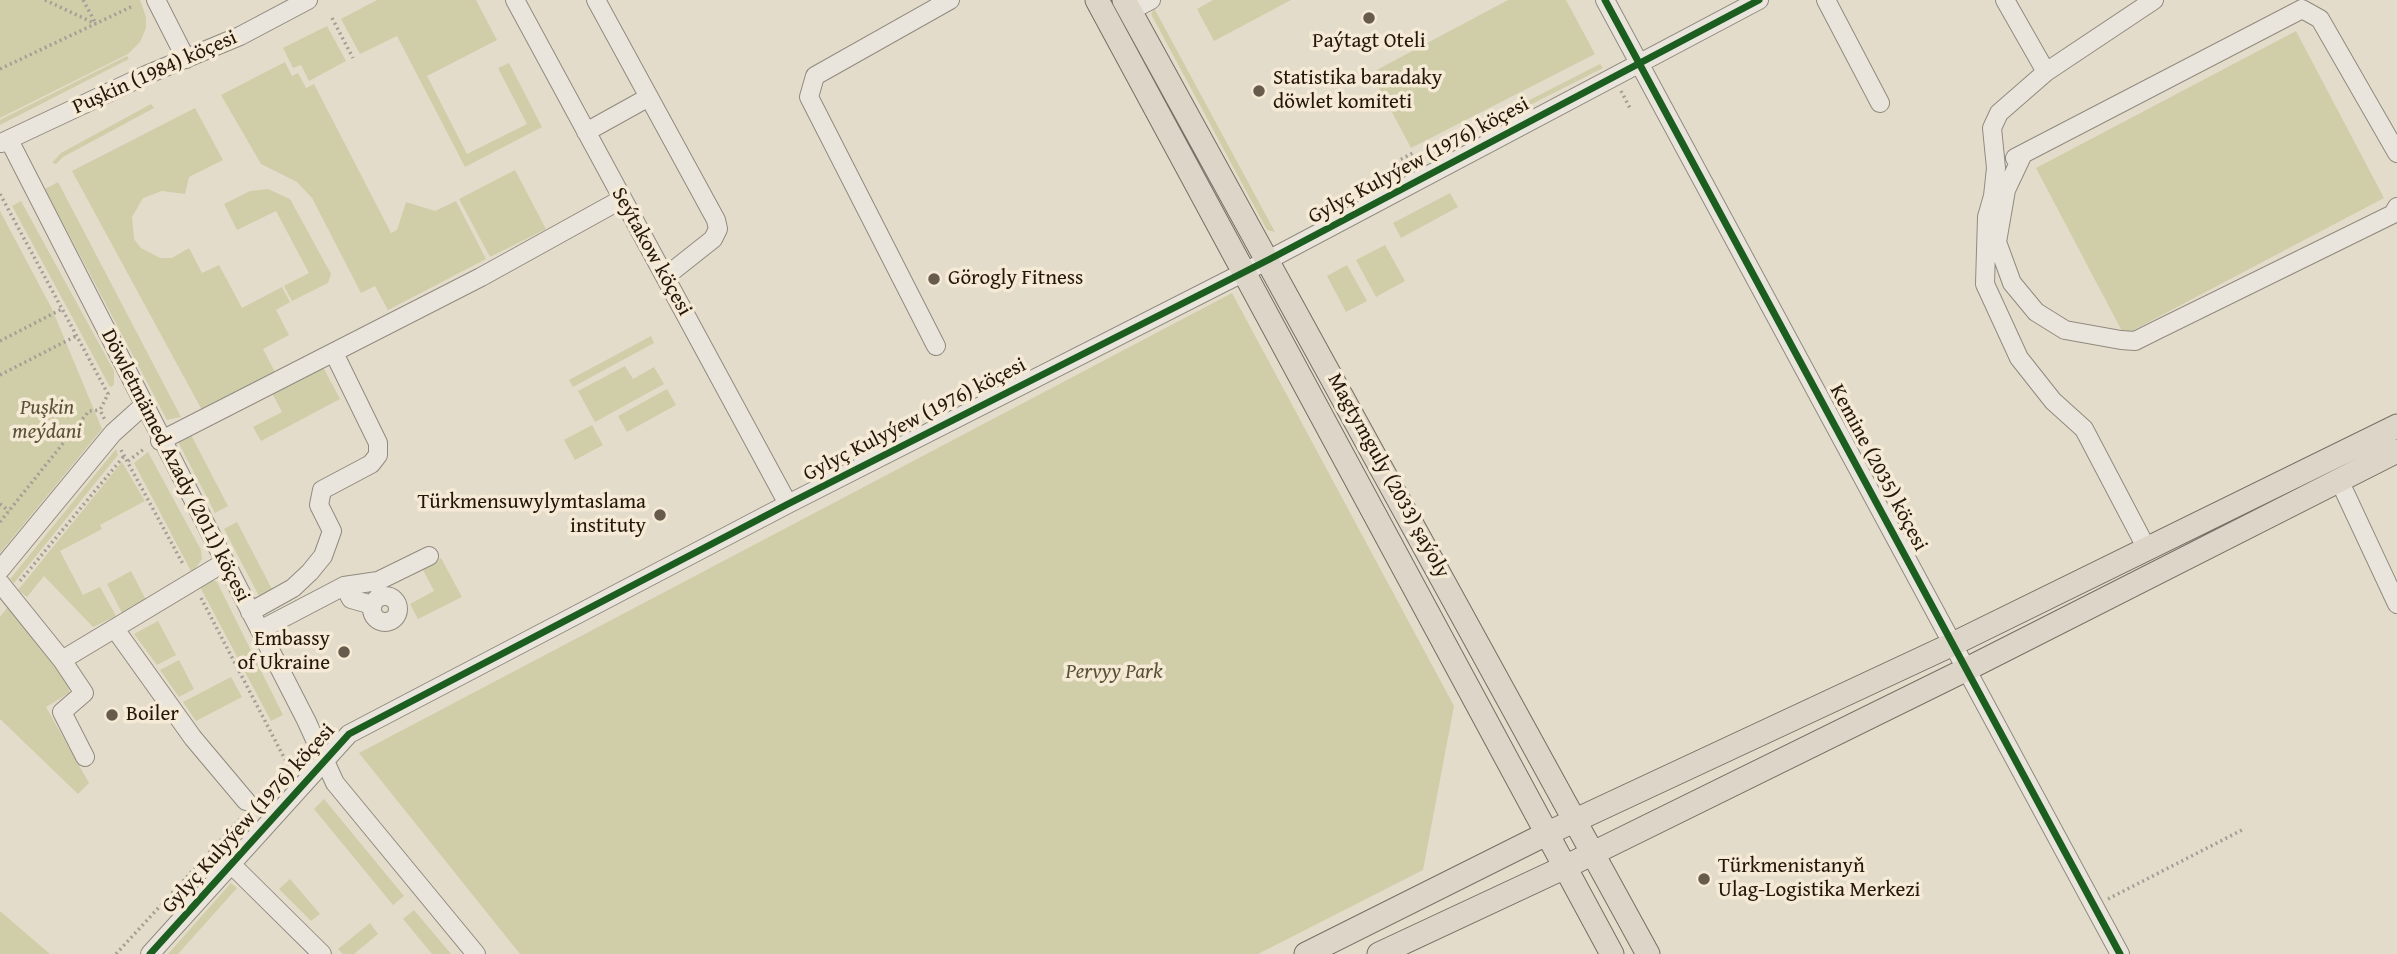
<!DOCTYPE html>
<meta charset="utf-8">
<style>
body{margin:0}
canvas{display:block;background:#e4dcca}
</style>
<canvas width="2397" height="954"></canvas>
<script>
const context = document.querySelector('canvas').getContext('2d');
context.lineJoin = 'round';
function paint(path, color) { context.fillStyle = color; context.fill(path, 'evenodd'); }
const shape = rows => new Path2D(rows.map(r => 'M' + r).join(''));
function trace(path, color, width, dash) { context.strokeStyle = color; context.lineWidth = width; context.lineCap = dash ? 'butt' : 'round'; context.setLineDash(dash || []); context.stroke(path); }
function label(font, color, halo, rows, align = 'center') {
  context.font = font + ' "Gentium Book Plus",serif'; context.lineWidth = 7; context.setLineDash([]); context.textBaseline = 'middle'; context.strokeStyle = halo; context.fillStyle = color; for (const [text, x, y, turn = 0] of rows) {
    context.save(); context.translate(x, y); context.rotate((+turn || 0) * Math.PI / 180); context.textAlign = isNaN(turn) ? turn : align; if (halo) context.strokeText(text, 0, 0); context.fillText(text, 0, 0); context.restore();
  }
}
paint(shape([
 [0,0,140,0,146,17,146,28,140,42,128,54,0,118],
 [377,0,476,0,497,40,427,76,467,154,527,124,498,68,509,63,542,127,465,167,397,36,360,54,341,19],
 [1213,0,1291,0,1214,41,1197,9],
 [1508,0,1566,0,1595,54,1411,148,1371,73],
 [1154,8,1275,232,1267,230,1151,14],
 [327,26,346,61,309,81,301,65,293,68,283,48],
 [2296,31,2384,198,2124,335,2036,168],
 [127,56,129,59,0,125,0,120],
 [285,62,292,76,298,73,306,88,314,84,391,233,397,230,406,202,435,211,456,201,486,259,388,310,375,286,361,293,312,198,297,182,261,164,221,95],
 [1600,64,1603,68,1418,162,1416,158],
 [151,104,154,108,63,157,56,164,52,163,61,153],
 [195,108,223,160,189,177,185,194,162,191,143,198,132,217,134,239,141,248,160,258,172,258,189,248,202,273,219,265,242,308,282,287,290,302,276,310,289,335,263,349,275,372,203,412,72,171],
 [515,170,546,229,490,257,459,199],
 [58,182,181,417,167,420,45,189],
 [268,189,290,199,331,274,328,283,292,301,284,286,309,273,276,211,237,230,224,204,250,191],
 [1450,193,1458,207,1401,238,1393,223],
 [21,201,114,371,114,385,110,387,12,206],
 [0,211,52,309,102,429,0,553],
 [1385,245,1405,281,1376,297,1356,260],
 [1347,265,1367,301,1346,312,1327,276],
 [1232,293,1454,706,1423,870,1258,954,520,954,359,753],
 [651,336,654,343,573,387,569,380],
 [625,366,633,379,654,367,664,384,595,422,578,391],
 [323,367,340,399,261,441,253,427,282,412,272,393],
 [667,389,676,405,627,432,618,416],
 [592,425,603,445,575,460,564,440],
 [189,431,228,506,215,513,176,438],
 [116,449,118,455,14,583,10,579],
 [148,452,201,550,202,559,192,573,134,463],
 [122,462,145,501,100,525,102,529,60,551,83,595,100,587,116,616,93,627,44,576,27,597,18,590],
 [237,522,272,589,259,596,224,529],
 [441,558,462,597,418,619,410,604,434,591,422,568],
 [131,571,146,600,122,613,107,584],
 [210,579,217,582,283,715,271,721,199,585],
 [10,604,69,677,69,693,46,707,89,783,78,794,0,719,0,617],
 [158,621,176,655,157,665,134,634],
 [179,660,194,689,179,697,160,670],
 [231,677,242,697,196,721,183,702],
 [324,799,404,896,393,905,314,809],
 [290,879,320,914,311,921,279,889],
 [231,883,237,888,178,954,168,954],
 [414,910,451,954,432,954,403,919],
 [0,911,50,954,0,954],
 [370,923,378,934,354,954,343,954,338,949]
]), '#d0cda9');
const minor = shape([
 [156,0,186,59],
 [515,0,788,504],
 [596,0,716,220,718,229,713,239,665,277],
 [1605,0,2120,954],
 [1826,0,1880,103],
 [2005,0,2046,72],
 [1130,11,1151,0],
 [586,132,649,97],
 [9,140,306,720,335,783,476,954],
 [1,143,146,75,240,36,308,0],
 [2023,154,2006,190,1997,242,2012,283,2036,312,2065,330,2121,340,2135,341,2157,330,2393,214,2397,207],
 [2015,158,2302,9,2320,19,2397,153],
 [936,346,809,97,815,76,950,0],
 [160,441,481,277,622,199],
 [2339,480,2397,604],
 [2147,549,2084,429,2053,401,2019,358,1985,284,1987,217,1993,196,1996,168,1992,128,1999,113,2046,72,2154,0],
 [0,570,113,433,143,406],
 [0,583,62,660,225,562],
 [344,586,351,599,372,605],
 '372 609a13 13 0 1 1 26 0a13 13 0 1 1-26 0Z',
 [250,612,293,588,310,572,323,556,332,531,319,505,322,490,371,464,378,455,378,443,334,353],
 [115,629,193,738,246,801],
 [260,630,344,586,378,581,429,556],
 [62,660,84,693,62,712,85,757],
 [231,864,322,954],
 [150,954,349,734,788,504,1270,259,1759,0]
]);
const major = shape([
 [1097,0,1612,954],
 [1124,0,1648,954],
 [1306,954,1546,834,1953,644,2397,426],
 [1379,954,1563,868,1967,669,2397,451]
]);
trace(minor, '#908a7f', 20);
trace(major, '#756f64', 25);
trace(shape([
 [45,0,96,24],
 [83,0,95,22],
 [332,18,353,58],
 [0,69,133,6],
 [1621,91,1631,110],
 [1396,162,1413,153],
 [0,194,108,394,100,410,105,420],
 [0,341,62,309],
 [0,375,76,336],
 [121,450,184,566],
 [128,461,144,449],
 [0,504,9,511],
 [0,522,89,411,100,410],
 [20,581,124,456],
 [201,598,289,767,262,796],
 [2108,899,2244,829],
 [116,954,242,817]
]), '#a39e96', 3.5, [2, 3.5]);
trace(minor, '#eae5dc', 18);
trace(major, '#ddd5c7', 23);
trace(shape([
 [1605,0,2120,954],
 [150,954,349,734,788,504,1270,259,1759,0]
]), '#1b5e20', 7);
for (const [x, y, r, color] of [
 [1369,18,7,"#675b4c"],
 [1259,91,7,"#675b4c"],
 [934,279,7,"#675b4c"],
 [660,515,7,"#675b4c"],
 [344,652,7,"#675b4c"],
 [112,715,7,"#675b4c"],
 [1704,879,7,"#675b4c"]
]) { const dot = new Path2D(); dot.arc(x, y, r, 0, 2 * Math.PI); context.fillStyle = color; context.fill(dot); trace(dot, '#f5ead5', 2.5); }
label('21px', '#241608', '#f5ead5', [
 ["Paýtagt Oteli",1369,42,"center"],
 ["Statistika baradaky",1273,79],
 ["döwlet komiteti",1273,103],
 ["Görogly Fitness",948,279],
 ["Türkmensuwylymtaslama",646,503,"right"],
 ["instituty",646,527,"right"],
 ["Embassy",330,640,"right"],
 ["of Ukraine",330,664,"right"],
 ["Boiler",126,715],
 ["Türkmenistanyň",1718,867],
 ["Ulag-Logistika Merkezi",1718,891]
], 'left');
label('21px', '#241608', '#f5ead5', [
 ["Puşkin (1984) köçesi",155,73,-24],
 ["Gylyç Kulyýew (1976) köçesi",1419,161,-28],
 ["Seýtakow köçesi",651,252,61],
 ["Gylyç Kulyýew (1976) köçesi",915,420,-27],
 ["Döwletmämed Azady (2011) köçesi",175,466,63],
 ["Kemine (2035) köçesi",1878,468,62],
 ["Magtymguly (2033) şaýoly",1388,476,61],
 ["Gylyç Kulyýew (1976) köçesi",249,819,-48]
]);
label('italic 21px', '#5a5237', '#f5ead5', [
 ["Puşkin",47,409],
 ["meýdani",47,433],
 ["Pervyy Park",1114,673]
]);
</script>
